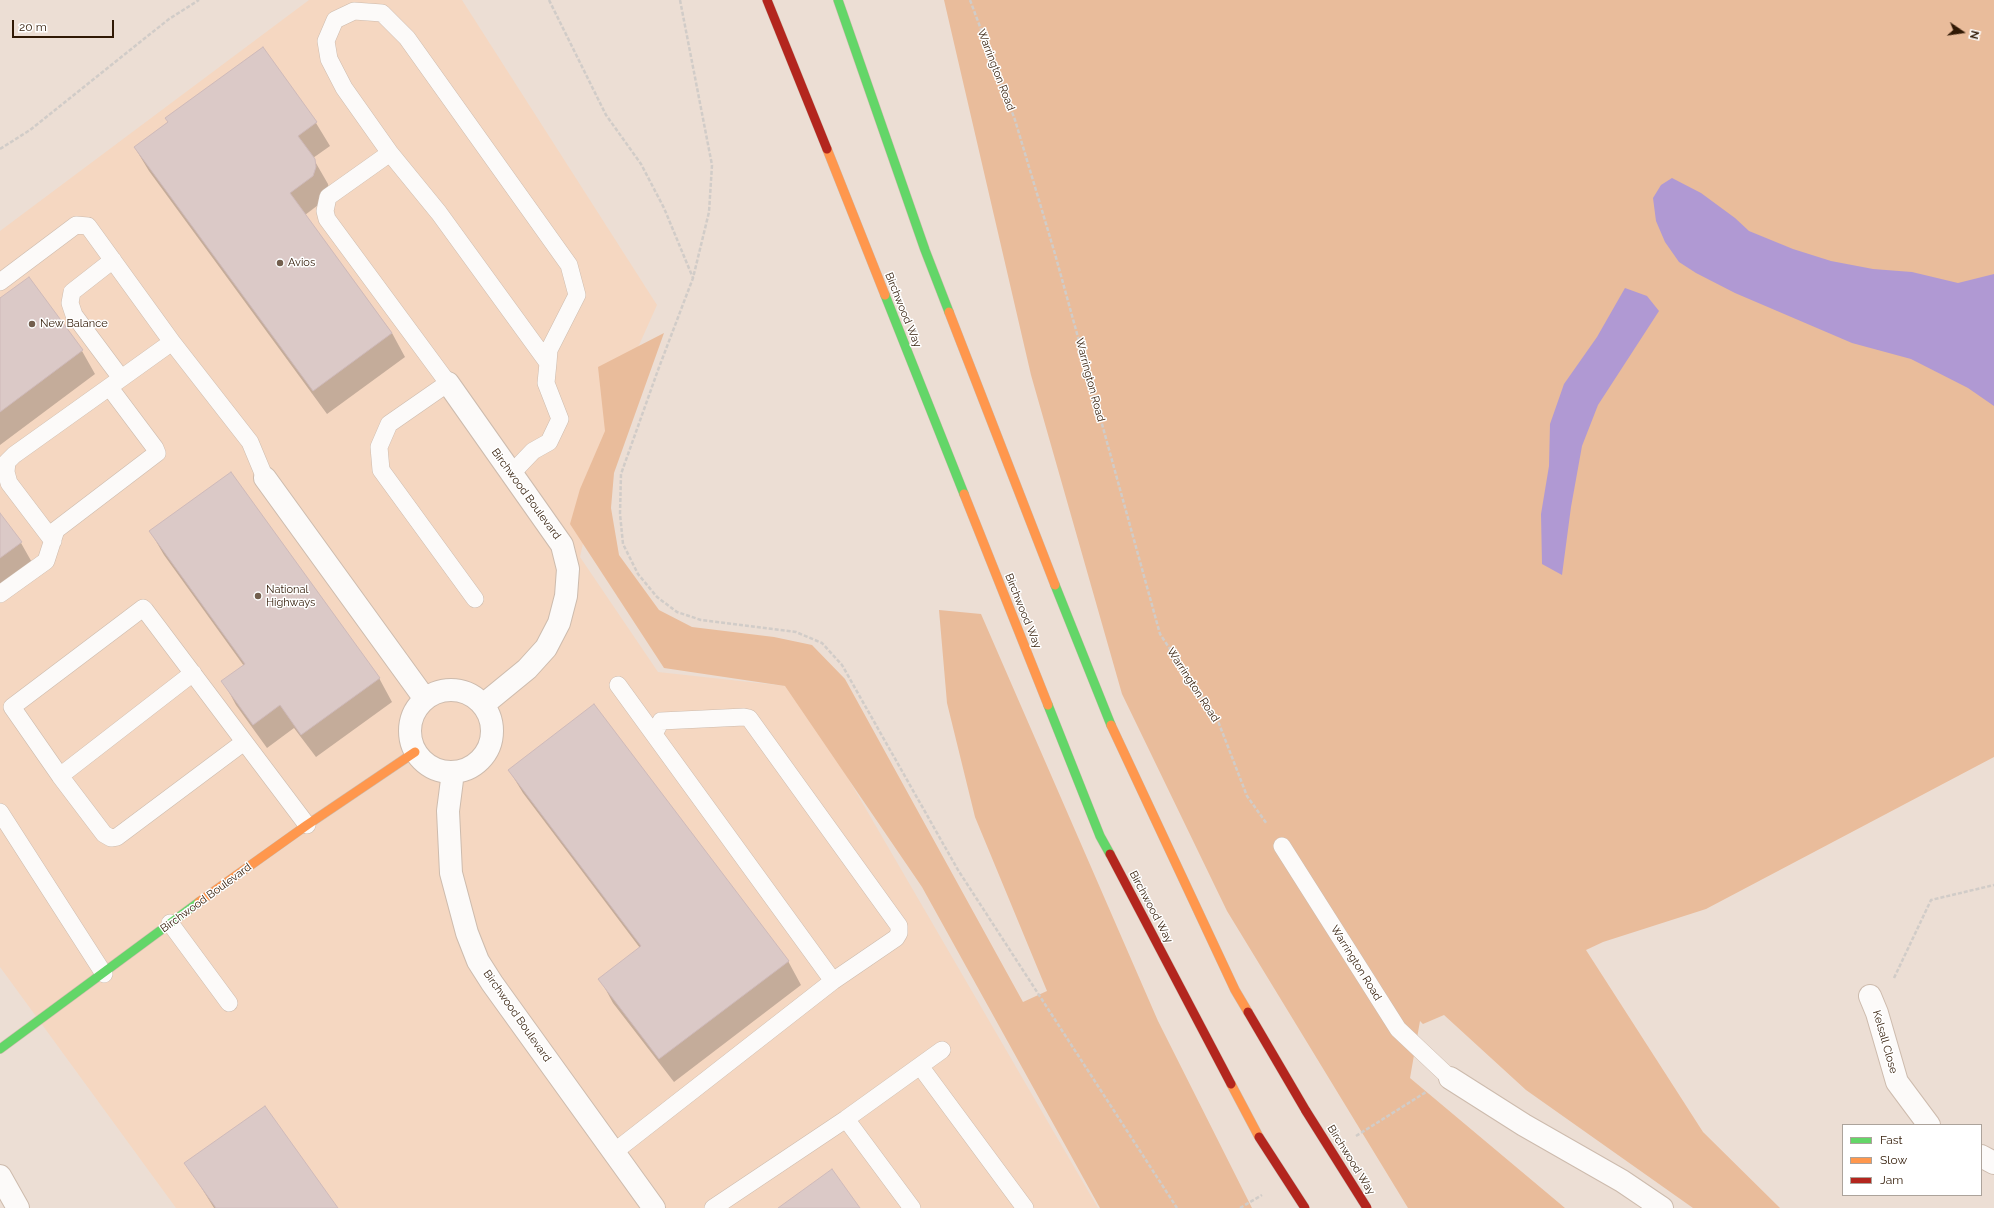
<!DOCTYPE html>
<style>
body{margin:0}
#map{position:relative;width:1994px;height:1208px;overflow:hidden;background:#ecded4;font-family:Raleway,sans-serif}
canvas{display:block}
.legend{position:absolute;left:1842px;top:1124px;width:140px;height:72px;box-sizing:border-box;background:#fff;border:1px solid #aca39b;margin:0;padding:5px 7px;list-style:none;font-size:12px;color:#301905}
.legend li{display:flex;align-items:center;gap:8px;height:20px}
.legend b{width:20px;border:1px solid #aca39b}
.north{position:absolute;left:1942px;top:12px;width:40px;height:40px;-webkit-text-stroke:3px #fff;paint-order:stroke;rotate:103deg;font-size:11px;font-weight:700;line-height:16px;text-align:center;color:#301905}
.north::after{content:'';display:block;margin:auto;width:14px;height:18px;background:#301905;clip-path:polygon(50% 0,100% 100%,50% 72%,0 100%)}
.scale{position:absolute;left:12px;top:20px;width:102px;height:18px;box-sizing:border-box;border:2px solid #301905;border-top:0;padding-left:5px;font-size:12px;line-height:14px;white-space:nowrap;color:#301905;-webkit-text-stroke:3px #fff;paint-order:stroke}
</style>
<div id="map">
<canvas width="1994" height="1208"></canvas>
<ul class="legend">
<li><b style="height:5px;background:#63d668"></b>Fast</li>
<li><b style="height:5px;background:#ff974d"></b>Slow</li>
<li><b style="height:5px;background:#b3261e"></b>Jam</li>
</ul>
<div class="north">N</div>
<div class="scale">20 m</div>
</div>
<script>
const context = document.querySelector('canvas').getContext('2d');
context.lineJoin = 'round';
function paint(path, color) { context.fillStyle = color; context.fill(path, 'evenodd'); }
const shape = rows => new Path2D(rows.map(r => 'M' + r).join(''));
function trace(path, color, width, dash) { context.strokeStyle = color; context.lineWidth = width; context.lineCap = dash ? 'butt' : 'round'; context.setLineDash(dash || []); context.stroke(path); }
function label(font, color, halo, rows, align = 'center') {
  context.font = font + ' Raleway,sans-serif'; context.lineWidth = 3; context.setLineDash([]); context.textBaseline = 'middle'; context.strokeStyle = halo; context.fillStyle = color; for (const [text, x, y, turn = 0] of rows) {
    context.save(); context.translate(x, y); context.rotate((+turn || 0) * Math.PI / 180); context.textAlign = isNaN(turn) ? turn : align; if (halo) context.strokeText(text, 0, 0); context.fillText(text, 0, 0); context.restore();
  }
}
paint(shape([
 [309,0,462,0,657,305,614,401,580,557,658,672,795,687,1098,1208,176,1208,0,967,0,231]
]), '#f5d7c1');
paint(shape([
 [944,0,1994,0,1994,757,1706,909,1603,942,1586,950,1703,1132,1780,1208,1693,1208,1526,1090,1444,1015,1423,1024,1420,1021,1410,1078,1565,1208,1408,1208,1227,911,1122,694,1031,375],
 [664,333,614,473,611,508,619,555,659,610,692,627,774,637,812,645,845,679,1023,1002,1047,991,975,817,947,703,939,610,981,614,1158,1021,1252,1208,1100,1208,922,887,785,686,664,668,570,524,580,489,605,431,598,367]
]), '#e9bc9b');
paint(shape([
 [1672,178,1701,193,1735,218,1749,231,1793,249,1831,261,1873,269,1912,272,1958,283,1994,274,1994,406,1968,388,1911,359,1852,343,1735,293,1696,273,1679,262,1665,242,1656,221,1653,198,1661,185],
 [1625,288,1647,296,1659,311,1598,405,1582,446,1571,507,1562,575,1542,564,1541,514,1549,466,1550,424,1564,384,1597,337]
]), '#b099d3');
paint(shape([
 [262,48,316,123,330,146,313,158,328,184,329,191,326,199,305,215,392,333,405,357,327,414,149,171,135,148],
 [0,299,82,351,95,374,0,445],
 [0,515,21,543,34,566,0,591],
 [150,531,379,678,392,702,316,757,294,728,267,748,236,705,223,681,244,666,164,555],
 [509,770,788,961,801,985,674,1082,613,1003,600,979,640,948,523,793],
 [186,1163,337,1208,214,1208]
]), '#0003');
const building = shape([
 [263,47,317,122,298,136,315,159,316,167,313,176,290,193,392,333,313,391,134,147,168,122,165,118,263,47],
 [29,277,83,350,0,412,0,298,29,277],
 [231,472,380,678,301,735,280,705,253,725,221,681,245,664,149,531,231,472],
 [0,513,22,542,0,558,0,513],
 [594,704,789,961,659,1059,598,979,641,946,508,770,594,704],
 [265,1106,338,1208,216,1208,184,1163,265,1106],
 [832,1169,860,1208,778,1208,832,1169]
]);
paint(building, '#dbc9c7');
trace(building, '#cfbaba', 1);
const lane = shape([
 [390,153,328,197,325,211,327,219,448,383,389,424,379,447,381,470,475,599],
 [113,260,72,292,70,303,74,315,121,378],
 [0,282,76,225,88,226,172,342,250,442,265,478],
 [511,474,533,451,549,442,560,419,546,383,548,363,549,350,577,295,569,265,407,38,382,13,354,11,335,20,326,41,329,59,344,88,390,153,439,213,548,363],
 [53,541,9,483,6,472,7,462,14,455,112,385],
 [0,594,46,561,56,530,157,453,155,448,113,392,112,385,172,342],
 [618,685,833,981],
 [244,742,117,837,111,838,104,834,60,776,12,707,143,608,145,610,307,825],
 [60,776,193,673],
 [0,812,104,974],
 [1282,846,1398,1029,1450,1078],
 [170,923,229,1003],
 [920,1066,1025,1208],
 [846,1119,912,1208],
 [614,1152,833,981,896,938,899,933,899,926,749,718,744,717,661,721,654,734],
 [713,1208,846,1119,942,1050]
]);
const street = shape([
 [448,383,562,545,568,569,566,596,559,623,546,648,527,669,483,705],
 [265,478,425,699],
 '410 731a41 41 0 1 1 82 0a41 41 0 1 1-82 0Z',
 [453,772,448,811,451,873,467,933,478,961,492,983,654,1208],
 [1870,996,1877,1013,1897,1082,1929,1125],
 [1450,1078,1524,1125,1622,1181,1662,1208],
 [1981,1156,1994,1163],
 [0,1176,18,1208]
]);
const fast = shape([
 [838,0,925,250,949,312],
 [885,295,964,494],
 [1055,585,1111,725],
 [1048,705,1100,836,1110,854],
 [0,1049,199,902]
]);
const slow = shape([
 [827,149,885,295],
 [949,312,1055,585],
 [964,494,1048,705],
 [1111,725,1235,990,1248,1012],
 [199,902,307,825,415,752],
 [1231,1084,1259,1137]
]);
const jam = shape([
 [767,0,827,149],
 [1110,854,1231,1084],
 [1248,1012,1306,1111]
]);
trace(lane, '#cdbbad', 18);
trace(street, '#cdbbad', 24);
trace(fast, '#cdbbad', 10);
trace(slow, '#cdbbad', 10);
trace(jam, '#cdbbad', 10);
trace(shape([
 [549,0,606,115,641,164,664,208,693,278],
 [680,0,712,165,709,212,693,278,658,370,621,474,620,514,623,544,638,574,657,597,677,612,701,620,796,632,822,643,842,665,958,870,1177,1208],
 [970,0,1015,120,1055,254,1160,634,1218,721,1247,796,1267,824],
 [0,149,30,130,169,19,199,0],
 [1894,978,1931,900,1994,885],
 [1356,1136,1426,1092],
 [1240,1208,1262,1195]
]), '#d1ccc8', 2.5, [4, 2]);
trace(lane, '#fcfaf9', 17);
trace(street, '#fcfaf9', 22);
trace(fast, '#63d668', 9);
trace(slow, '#ff974d', 9);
trace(jam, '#b3261e', 9);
const jamBridge = shape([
 [1306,1111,1367,1208],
 [1259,1137,1305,1208]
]);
trace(jamBridge, '#c6bcb5', 10, []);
trace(jamBridge, '#b3261e', 9);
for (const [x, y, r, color] of [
 [280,263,4,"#725e4d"],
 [32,324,4,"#725e4d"],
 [258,596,4,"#725e4d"]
]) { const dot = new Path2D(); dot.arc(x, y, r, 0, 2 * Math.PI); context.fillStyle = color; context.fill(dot); trace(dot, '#fff', 1.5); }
label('11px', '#301905', '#fff', [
 ["Warrington Road",996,70,69],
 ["Birchwood Way",903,310,68],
 ["Warrington Road",1090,380,75],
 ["Birchwood Boulevard",526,494,54],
 ["Birchwood Way",1023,611,68],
 ["Warrington Road",1193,685,57],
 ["Birchwood Boulevard",206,898,-36],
 ["Birchwood Way",1151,907,62],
 ["Warrington Road",1356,963,58],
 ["Birchwood Boulevard",517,1016,55],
 ["Kelsall Close",1885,1042,74],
 ["Birchwood Way",1351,1160,58]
]);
label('11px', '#301905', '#fff', [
 ["Avios",288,263],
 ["New Balance",40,324],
 ["National",266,590],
 ["Highways",266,603]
], 'left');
</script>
